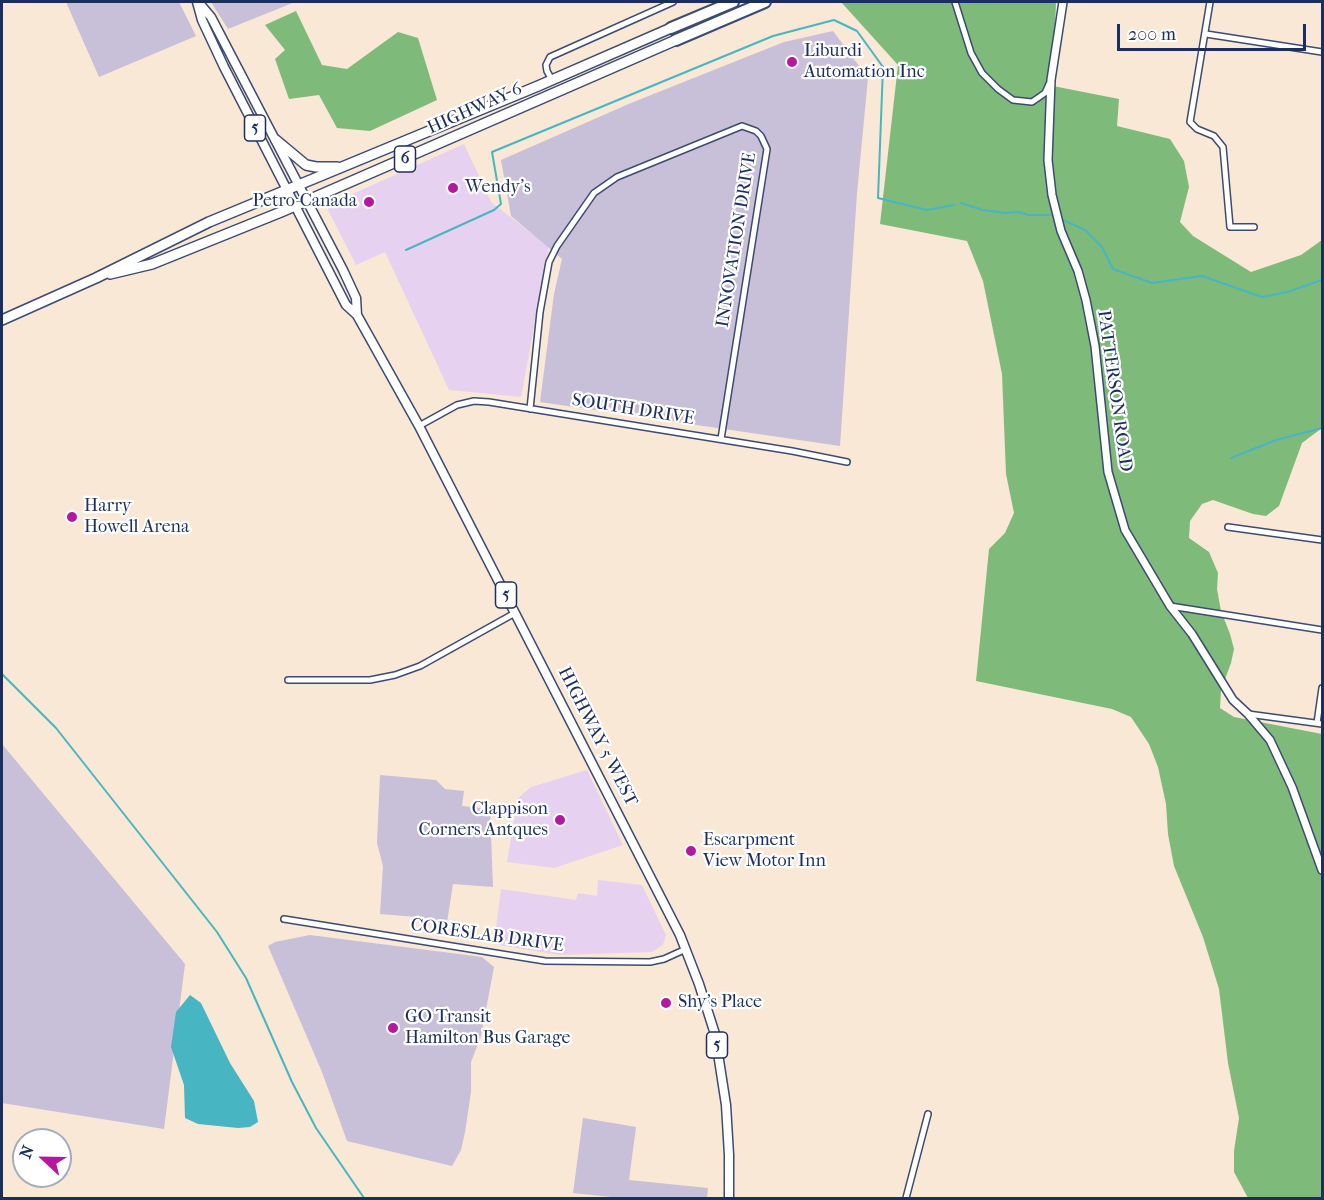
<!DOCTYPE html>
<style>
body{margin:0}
#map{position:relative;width:1324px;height:1200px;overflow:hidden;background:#f8e8d5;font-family:"IM FELL French Canon",serif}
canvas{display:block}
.frame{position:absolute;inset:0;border:3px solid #1b2f5e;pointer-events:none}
.north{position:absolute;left:12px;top:1128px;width:60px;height:60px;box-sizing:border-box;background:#fff;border:2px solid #a4acbf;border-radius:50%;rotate:292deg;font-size:16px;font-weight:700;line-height:24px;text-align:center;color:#1b2f5e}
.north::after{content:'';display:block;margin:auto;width:21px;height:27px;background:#b5179e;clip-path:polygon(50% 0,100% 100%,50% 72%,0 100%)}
.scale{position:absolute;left:1117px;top:24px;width:189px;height:27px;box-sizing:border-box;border:3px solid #1b2f5e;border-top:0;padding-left:8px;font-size:18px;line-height:21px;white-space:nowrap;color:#1b2f5e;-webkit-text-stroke:4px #fff;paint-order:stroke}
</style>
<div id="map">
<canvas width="1324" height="1200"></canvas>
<div class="frame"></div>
<div class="north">N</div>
<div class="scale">200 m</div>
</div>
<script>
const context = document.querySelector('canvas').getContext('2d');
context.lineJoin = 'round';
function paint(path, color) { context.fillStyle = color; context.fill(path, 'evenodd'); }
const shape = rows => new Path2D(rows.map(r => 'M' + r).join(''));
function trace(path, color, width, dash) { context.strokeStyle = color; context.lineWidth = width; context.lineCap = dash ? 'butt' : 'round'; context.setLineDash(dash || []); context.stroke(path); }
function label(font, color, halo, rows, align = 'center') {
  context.font = font + ' "IM FELL French Canon",serif'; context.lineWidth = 4.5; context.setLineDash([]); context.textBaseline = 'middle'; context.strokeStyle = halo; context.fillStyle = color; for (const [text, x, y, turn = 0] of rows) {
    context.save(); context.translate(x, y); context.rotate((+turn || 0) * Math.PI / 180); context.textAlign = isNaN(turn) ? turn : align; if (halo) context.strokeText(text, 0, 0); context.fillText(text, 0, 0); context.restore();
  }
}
paint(shape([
 [464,144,491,202,549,247,521,397,449,390,385,252,356,265,328,210,328,205],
 [587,770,623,845,554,868,507,862,518,798,531,787],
 [598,880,642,885,666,935,663,945,652,952,558,955,494,944,501,889,576,900,578,893,597,896]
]), '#e6d2f0');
paint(shape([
 [66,2,179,2,196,36,99,77],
 [211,2,295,2,228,29],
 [833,31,868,78,857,193,840,446,540,402,554,294,562,259,511,216,501,160,631,103,784,42],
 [2,744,185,964,164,1129,2,1103],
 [380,775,436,780,445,789,464,791,462,806,490,809,493,887,453,884,447,922,417,917,380,914,383,866,377,843],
 [310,935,482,957,494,967,481,1036,471,1062,471,1092,465,1132,461,1150,452,1166,347,1141,322,1072,268,946,275,942],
 [583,1118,636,1127,629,1180,708,1188,707,1198,621,1198,573,1193]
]), '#c8bfd8');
paint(shape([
 [841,2,1056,2,1053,86,1119,99,1117,126,1170,139,1184,161,1189,187,1180,222,1193,236,1251,272,1301,255,1322,240,1322,428,1302,443,1279,506,1266,516,1253,514,1213,500,1202,504,1190,521,1189,538,1209,552,1218,573,1217,589,1221,611,1230,634,1234,649,1231,663,1221,690,1220,708,1234,717,1322,734,1322,1198,1248,1198,1234,1172,1234,1151,1239,1118,1228,1063,1219,989,1203,937,1174,866,1168,834,1166,804,1158,767,1149,744,1131,717,1112,709,976,681,989,549,1005,533,1014,513,1006,474,1002,374,983,281,967,241,880,224,898,65],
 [296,11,322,65,347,69,398,32,418,38,437,100,370,131,337,128,319,95,289,99,275,59,285,50,265,25]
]), '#7ebb7a');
paint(shape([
 [190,995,201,1003,230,1063,254,1101,258,1122,250,1127,238,1128,198,1124,185,1118,184,1085,171,1047,176,1012]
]), '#48b5c3');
trace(shape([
 [961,203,983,210,1005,213,1019,212,1028,215,1053,215],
 [1063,220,1085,230,1102,247,1113,269,1152,283,1202,276,1262,297,1287,292,1322,280],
 [406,250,494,210,501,204,492,152,773,36,834,20,857,31,883,67,878,198,927,210,954,205],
 [1231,458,1276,440,1322,428],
 [2,674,56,728,217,932,246,978,292,1082,316,1128,364,1198]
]), '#48b5c3', 2);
const minor = shape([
 [955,2,971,53,982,73,998,89,1013,100,1032,102,1045,93,1049,84],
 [1210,2,1190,122,1197,129,1214,136,1223,147,1230,227,1254,227],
 [1206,34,1322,52],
 [552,80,547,71,546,65,550,57,673,2],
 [530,409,540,312,549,262,557,246,594,193,617,177,742,126,756,131,761,136,767,149,721,439],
 [419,426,457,405,474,401,489,402,792,451,847,462],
 [1228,527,1322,540],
 [1170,606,1322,630],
 [288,680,370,680,395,675,420,666,515,613],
 [1248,714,1322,724],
 [1317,723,1322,688],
 [284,919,545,961,650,962,664,959,686,949],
 [906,1198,928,1114]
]);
const tertiary = shape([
 [1063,2,1051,80,1048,160,1052,195,1061,231,1078,271,1086,300,1095,346,1108,472,1125,530,1170,606,1192,634,1233,700,1248,714,1270,740,1292,787,1322,870]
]);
const primary = shape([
 [197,2,202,20,224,67,346,305,357,315,419,426,680,935,699,984,715,1034,726,1105,729,1155,729,1198],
 [200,4,211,17,343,270,356,298,357,315]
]);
const trunk = shape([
 [276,140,306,165,316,167,337,167],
 [110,274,152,264,281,212,676,40],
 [2,320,96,278,209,222,538,86,671,28]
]);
const motorway = shape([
 [671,28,733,2],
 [676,40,765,2]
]);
trace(minor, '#3c4b70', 8);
trace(tertiary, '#3c4b70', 10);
trace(primary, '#3c4b70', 11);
trace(trunk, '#3c4b70', 12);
trace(motorway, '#3c4b70', 14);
trace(minor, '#fff', 5);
trace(tertiary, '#fff', 7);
trace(primary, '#fff', 8);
trace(trunk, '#fff', 9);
trace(motorway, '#fff', 10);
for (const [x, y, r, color] of [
 [792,62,6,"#b5179e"],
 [453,188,6,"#b5179e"],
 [369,202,6,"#b5179e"],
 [72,517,6,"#b5179e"],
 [560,820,6,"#b5179e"],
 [691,851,6,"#b5179e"],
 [666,1003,6,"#b5179e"],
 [393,1028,6,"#b5179e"]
]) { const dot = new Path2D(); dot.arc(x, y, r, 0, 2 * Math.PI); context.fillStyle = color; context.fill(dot); trace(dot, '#fff', 2); }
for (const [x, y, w] of [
 [255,128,21],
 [405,159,21],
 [506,595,21],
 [717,1045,21]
]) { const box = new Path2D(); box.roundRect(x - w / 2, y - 13, w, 26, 4.5); context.fillStyle = '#fff'; context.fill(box); trace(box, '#1b2f5e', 1.5); }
label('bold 16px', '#1b2f5e', null, [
 ["5",255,128],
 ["6",405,159],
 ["5",506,595],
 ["5",717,1045]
]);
label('18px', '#1b2f5e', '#fff', [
 ["Liburdi",804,52],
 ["Automation Inc",804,73],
 ["Wendy's",465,188],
 ["Petro-Canada",357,202,"right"],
 ["Harry",84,507],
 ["Howell Arena",84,528],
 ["Clappison",548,810,"right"],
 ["Corners Antques",548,831,"right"],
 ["Escarpment",703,841],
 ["View Motor Inn",703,862],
 ["Shy's Place",678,1003],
 ["GO Transit",405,1018],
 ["Hamilton Bus Garage",405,1039]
], 'left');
label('18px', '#1b2f5e', '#fff', [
 ["HIGHWAY 6",475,109,-24],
 ["INNOVATION DRIVE",737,240,-81],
 ["PATTERSON ROAD",1114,391,82],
 ["SOUTH DRIVE",633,410,9],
 ["HIGHWAY 5 WEST",597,737,63],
 ["CORESLAB DRIVE",487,936,8]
]);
</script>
